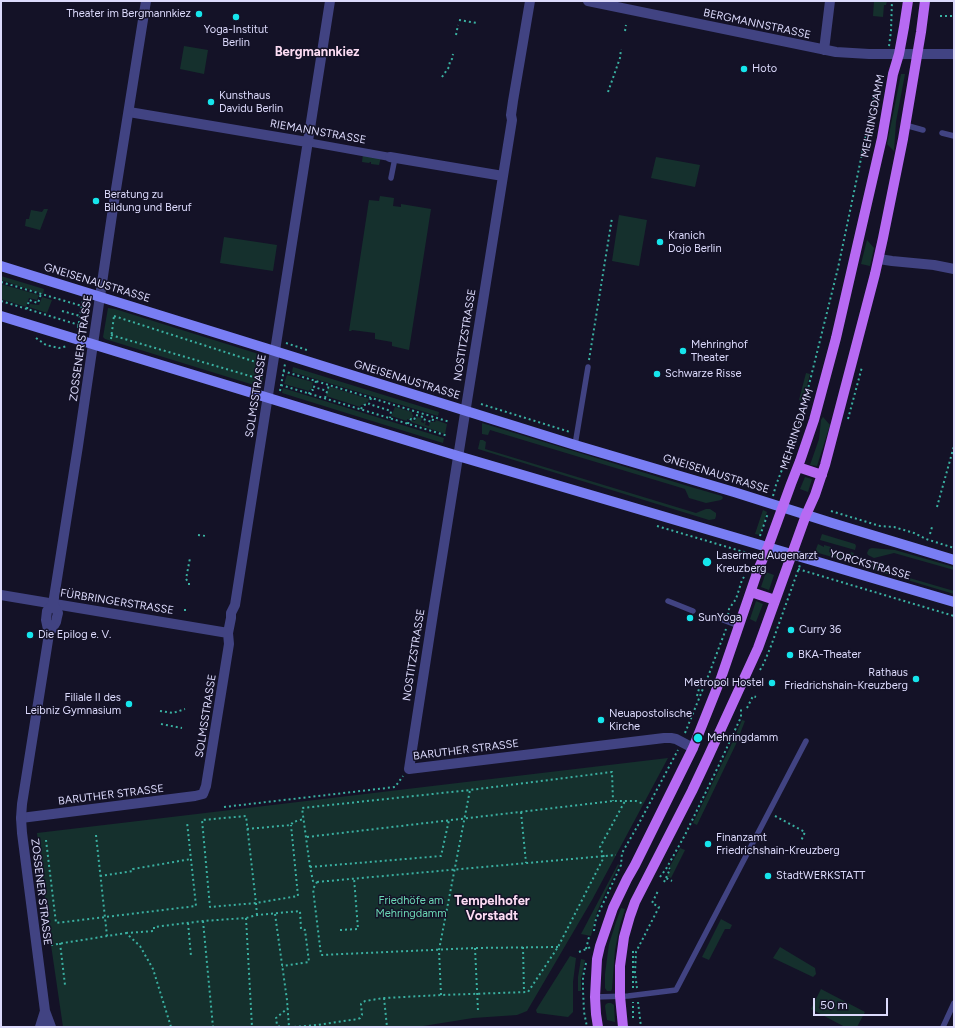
<!DOCTYPE html>
<meta charset="utf-8">
<style>
body{margin:0}
#map{position:relative;width:955px;height:1028px;overflow:hidden;background:#141227;font-family:Figtree,sans-serif}
canvas{display:block}
.frame{position:absolute;inset:0;border:2px solid #dcdafc;pointer-events:none}
.scale{position:absolute;left:813px;top:998px;width:75px;height:18px;box-sizing:border-box;border:2px solid #dcdafc;border-top:0;padding-left:5px;font-size:12px;line-height:14px;white-space:nowrap;color:#dcdafc;-webkit-text-stroke:3px #141227;paint-order:stroke}
</style>
<div id="map">
<canvas width="955" height="1028"></canvas>
<div class="frame"></div>
<div class="scale">50 m</div>
</div>
<script>
const context = document.querySelector('canvas').getContext('2d');
context.lineJoin = 'round';
function paint(path, color) { context.fillStyle = color; context.fill(path, 'evenodd'); }
const shape = rows => new Path2D(rows.map(r => 'M' + r).join(''));
function trace(path, color, width, dash) { context.strokeStyle = color; context.lineWidth = width; context.lineCap = dash ? 'butt' : 'round'; context.setLineDash(dash || []); context.stroke(path); }
function label(font, color, halo, rows, align = 'center') {
  context.font = font + ' Figtree,sans-serif'; context.lineWidth = 3; context.setLineDash([]); context.textBaseline = 'middle'; context.strokeStyle = halo; context.fillStyle = color; for (const [text, x, y, turn = 0] of rows) {
    context.save(); context.translate(x, y); context.rotate((+turn || 0) * Math.PI / 180); context.textAlign = isNaN(turn) ? turn : align; if (halo) context.strokeText(text, 0, 0); context.fillText(text, 0, 0); context.restore();
  }
}
paint(shape([
 [874,1,887,1,886,5,884,5,883,17,873,16],
 [184,46,208,50,204,74,180,69],
 [901,74,905,74,896,122,894,151,887,144],
 [363,154,381,157,379,165,371,164,371,162,370,162,369,163,362,162],
 [656,157,700,165,695,187,651,178],
 [380,196,394,198,393,206,401,207,401,204,431,209,409,350,392,346,392,342,375,339,375,333,352,330,351,331,349,331,369,200,379,201],
 [44,209,48,209,40,230,25,226,26,219,29,219,31,210,42,212],
 [619,215,647,220,639,266,612,261],
 [224,237,277,245,273,271,220,263],
 [867,240,874,248,870,266,861,264],
 [1,276,44,289,43,294,1,280],
 [1,284,39,295,37,300,29,298,26,307,1,299],
 [42,297,52,300,47,313,29,307,30,304,39,305],
 [108,308,115,309,265,356,266,357,262,384,257,386,105,339,103,337],
 [293,367,439,412,438,416,292,372],
 [806,373,810,374,803,401,799,400],
 [287,375,313,382,312,389,309,390,309,391,284,384],
 [331,387,369,399,368,402,365,403,363,405,361,405,360,407,326,396,328,388,330,388],
 [283,388,444,438,443,443,282,393],
 [395,407,412,412,412,414,413,415,412,419,411,418,410,420,407,419,407,421,391,416],
 [417,417,422,418,421,422,424,423,424,421,426,422,425,425,429,426,430,422,435,422,436,420,447,424,445,434,411,422,411,420,415,421],
 [823,417,830,425,817,466,810,465,819,439,821,420],
 [482,423,691,487,722,496,723,498,721,500,706,503,689,498,685,489,490,430,488,435,482,434],
 [480,440,483,440,486,442,485,449,696,513,706,509,710,509,716,513,716,516,715,519,709,520,478,449],
 [805,477,812,479,808,492,800,489],
 [763,510,767,512,760,535,755,534],
 [822,534,855,544,856,546,855,550,820,540],
 [818,544,824,547,824,545,831,547,829,552,849,558,851,552,854,553,851,561,849,562,815,552],
 [872,548,895,550,954,567,954,570,894,553,874,558,868,555,867,553,869,549],
 [879,562,882,562,885,564,889,572,954,591,954,594,864,567],
 [766,572,774,575,769,590,761,587],
 [756,601,763,604,756,622,750,619],
 [742,720,745,721,736,744,697,825,693,823,734,739],
 [668,758,592,900,527,1011,517,1015,473,1018,417,1027,63,1027,51,945,37,833],
 [680,848,685,850,671,878,667,876,671,869,669,868],
 [618,864,619,865,604,896,597,912,591,936,581,934],
 [621,908,625,909,620,925,615,950,612,989,611,991,607,991,605,988,605,974,609,944,616,922],
 [721,919,732,925,730,929,725,929,709,960,702,957],
 [780,947,815,968,816,974,813,977,773,958],
 [570,956,576,958,573,982,573,1012,568,1017,537,1013,536,1010],
 [581,959,585,960,581,979,581,991,578,991,578,977],
 [821,989,865,1012,857,1027,845,1027,811,1009],
 [608,1003,611,1003,614,1005,615,1022,607,1020,605,1006,606,1004]
]), '#15302d');
trace(shape([
 [940,16,954,16],
 [459,20,477,23],
 [625,31,626,25],
 [456,35,458,25],
 [889,46,891,31,892,1],
 [442,77,449,67,450,61,452,59,453,54],
 [608,92,620,58,621,49],
 [1,282,82,306],
 [1,301,79,325],
 [27,309,29,300,38,303,41,294],
 [62,311,80,316],
 [114,316,262,364],
 [78,328,83,300],
 [111,335,260,379],
 [36,338,46,345,59,348,67,346],
 [111,339,114,316],
 [286,343,307,350],
 [589,360,612,218],
 [283,371,450,422],
 [316,381,314,387,327,391],
 [281,385,448,436],
 [280,391,285,364],
 [309,394,310,391,312,390,313,390,314,387],
 [325,398,329,385],
 [371,398,369,404,391,411,390,418],
 [481,404,570,432],
 [361,409,362,407,364,405,368,404,369,404],
 [848,419,862,367],
 [408,424,409,421,410,421,411,419,414,420,416,415,423,417,423,419,432,422,434,417],
 [773,496,776,485,798,429,838,268,874,97,881,83],
 [937,507,954,446],
 [831,511,880,526,894,527,914,533,926,539,954,548],
 [657,526,754,555],
 [930,534,932,527],
 [198,535,206,536],
 [760,536,768,513],
 [798,569,954,616],
 [189,585,189,583,186,579,190,558],
 [185,611,185,607],
 [728,615,729,609,736,599,742,580,744,577],
 [760,670,764,663,771,646,800,565],
 [697,696,700,685],
 [747,708,753,696,756,697],
 [160,711,173,713,185,709],
 [204,712,207,712],
 [161,724,182,728],
 [201,731,204,731],
 [685,733,709,674,726,629],
 [224,807,395,787,403,776],
 [521,812,526,863],
 [775,816,805,832,801,841],
 [247,829,291,825,293,822,304,819],
 [96,835,107,936],
 [307,837,613,801,636,801,644,804],
 [46,840,56,923,196,906,187,822],
 [310,867,441,856,449,820],
 [100,876,133,871,133,869,191,859],
 [660,877,666,869,685,835,718,767,741,717,741,709],
 [666,878,670,869,669,868],
 [317,882,616,855],
 [664,882,666,878,672,881],
 [275,914,287,1000,289,1027],
 [257,915,256,903,246,816,202,820,210,907,256,903,298,896,291,825],
 [246,918,252,1027],
 [203,921,213,1027],
 [188,923,191,956],
 [340,930,358,929,354,878],
 [594,931,595,922,600,910,621,865,622,853,637,827,678,750],
 [126,933,154,931,154,927,203,921,246,918,257,915,300,911,301,929,305,930,309,962,282,966],
 [60,943,65,985],
 [51,945,126,933,140,946,153,969,171,1027],
 [523,947,524,992],
 [558,947,475,948,321,955,313,889,317,882,313,881,310,867,302,808,470,790,612,772,613,801],
 [475,948,478,1011],
 [586,949,589,937],
 [579,952,591,947],
 [586,963,583,977,583,990,584,1012,587,1027],
 [633,988,633,950],
 [637,988,635,973,636,952,659,907,652,903,658,891],
 [441,995,439,950,470,790],
 [384,998,387,1027],
 [638,1002,641,1027],
 [633,1018,633,1002],
 [280,1027,277,1025,276,1018,288,1008],
 [294,1027,317,1025,358,1019,360,1018,362,1015,361,1004,365,1001,384,998,441,995,528,992,558,947,604,857,600,847,625,801]
]), '#3ab0a1', 2, [2, 3]);
trace(shape([
 [905,125,923,130],
 [942,133,954,136],
 [391,178,395,158],
 [575,445,588,367],
 [668,601,693,611],
 [715,617,739,626],
 [595,997,628,996,676,990,806,741],
 [943,1027,954,1003]
]), '#414382', 5.5);
trace(shape([
 [307,142,390,157]
]), '#414382', 8);
trace(shape([
 [530,1,513,101,511,115,512,120,434,607,409,769,664,738,671,738,676,739,693,748],
 [588,1,836,52,869,54,954,54],
 [824,50,830,1],
 [129,112,307,142],
 [390,157,503,176],
 [879,259,892,261,934,265,954,269],
 [1,595,228,633],
 [21,818,195,796,203,794,206,786,229,644,228,633,231,618,231,613,235,605,330,1]
]), '#414382', 10);
trace(shape([
 [49,634,56,622,57,617,58,613,53,604,78,446,113,208,146,1],
 [40,1027,45,1011],
 [51,1027,45,1011,22,833,21,818,22,804,49,634,46,620,47,611,53,604]
]), '#414382', 10);
trace(shape([
 [1,266,265,348,575,445,734,492,832,523,954,560],
 [1,316,458,456,808,559,954,602]
]), '#797ef4', 10);
trace(shape([
 [798,467,822,475],
 [751,592,775,600],
 [598,1027,596,1014,595,997,597,959,600,946,613,908,627,879,635,865,693,748,721,678,758,570,768,547,791,484,800,461,814,420,836,338,882,138,893,74,899,54,904,27,908,1],
 [623,1027,620,996,620,966,624,937,630,916,635,902,692,791,709,755,758,648,806,515,815,495,825,465,875,274,883,238,903,139,921,32,925,1]
]), '#b76af3', 10);
for (const [x, y, r, color] of [
 [199,14,4,"#16e5ec"],
 [236,17,4,"#16e5ec"],
 [744,69,4,"#16e5ec"],
 [211,102,4,"#16e5ec"],
 [96,201,4,"#16e5ec"],
 [660,242,4,"#16e5ec"],
 [683,351,4,"#16e5ec"],
 [657,374,4,"#16e5ec"],
 [707,562,5,"#16e5ec"],
 [690,618,4,"#16e5ec"],
 [791,630,4,"#16e5ec"],
 [30,635,4,"#16e5ec"],
 [790,655,4,"#16e5ec"],
 [916,679,4,"#16e5ec"],
 [772,683,4,"#16e5ec"],
 [129,704,4,"#16e5ec"],
 [601,720,4,"#16e5ec"],
 [698,738,5,"#16e5ec"],
 [708,844,4,"#16e5ec"],
 [768,876,4,"#16e5ec"]
]) { const dot = new Path2D(); dot.arc(x, y, r, 0, 2 * Math.PI); context.fillStyle = color; context.fill(dot); trace(dot, '#141227', 1.5); }
label('11px', '#dcdafc', '#141227', [
 ["Theater im Bergmannkiez",191,14,"right"],
 ["Yoga-Institut",236,30,"center"],
 ["Berlin",236,43,"center"],
 ["Hoto",752,69],
 ["Kunsthaus",219,96],
 ["Davidu Berlin",219,109],
 ["Beratung zu",104,195],
 ["Bildung und Beruf",104,208],
 ["Kranich",668,236],
 ["Dojo Berlin",668,249],
 ["Mehringhof",691,345],
 ["Theater",691,358],
 ["Schwarze Risse",665,374],
 ["Lasermed Augenarzt",716,556],
 ["Kreuzberg",716,569],
 ["SunYoga",698,618],
 ["Curry 36",799,630],
 ["Die Epilog e. V.",38,635],
 ["BKA-Theater",798,655],
 ["Rathaus",908,673,"right"],
 ["Friedrichshain-Kreuzberg",908,686,"right"],
 ["Metropol Hostel",764,683,"right"],
 ["Filiale II des",121,698,"right"],
 ["Leibniz Gymnasium",121,711,"right"],
 ["Neuapostolische",609,714],
 ["Kirche",609,727],
 ["Mehringdamm",707,738],
 ["Finanzamt",716,838],
 ["Friedrichshain-Kreuzberg",716,851],
 ["StadtWERKSTATT",776,876]
], 'left');
label('11px', '#dcdafc', '#141227', [
 ["BERGMANNSTRASSE",757,24,12],
 ["MEHRINGDAMM",873,116,-79],
 ["RIEMANNSTRASSE",318,132,10],
 ["GNEISENAUSTRASSE",97,283,17],
 ["NOSTITZSTRASSE",465,335,-81],
 ["ZOSSENER STRASSE",81,348,-82],
 ["GNEISENAUSTRASSE",407,380,17],
 ["SOLMSSTRASSE",256,396,-81],
 ["MEHRINGDAMM",797,429,-72],
 ["GNEISENAUSTRASSE",716,474,17],
 ["YORCKSTRASSE",870,565,16],
 ["FÜRBRINGERSTRASSE",117,602,9],
 ["NOSTITZSTRASSE",414,655,-81],
 ["SOLMSSTRASSE",206,716,-81],
 ["BARUTHER STRASSE",466,750,-7],
 ["BARUTHER STRASSE",111,795,-7],
 ["ZOSSENER STRASSE",41,892,83]
]);
label('11px', '#6bd7b5', '#141227', [
 ["Friedhöfe am",411,901],
 ["Mehringdamm",411,914]
]);
label('bold 13px', '#fcdcf3', '#141227', [
 ["Bergmannkiez",317,52],
 ["Tempelhofer",492,901],
 ["Vorstadt",492,916]
]);
</script>
